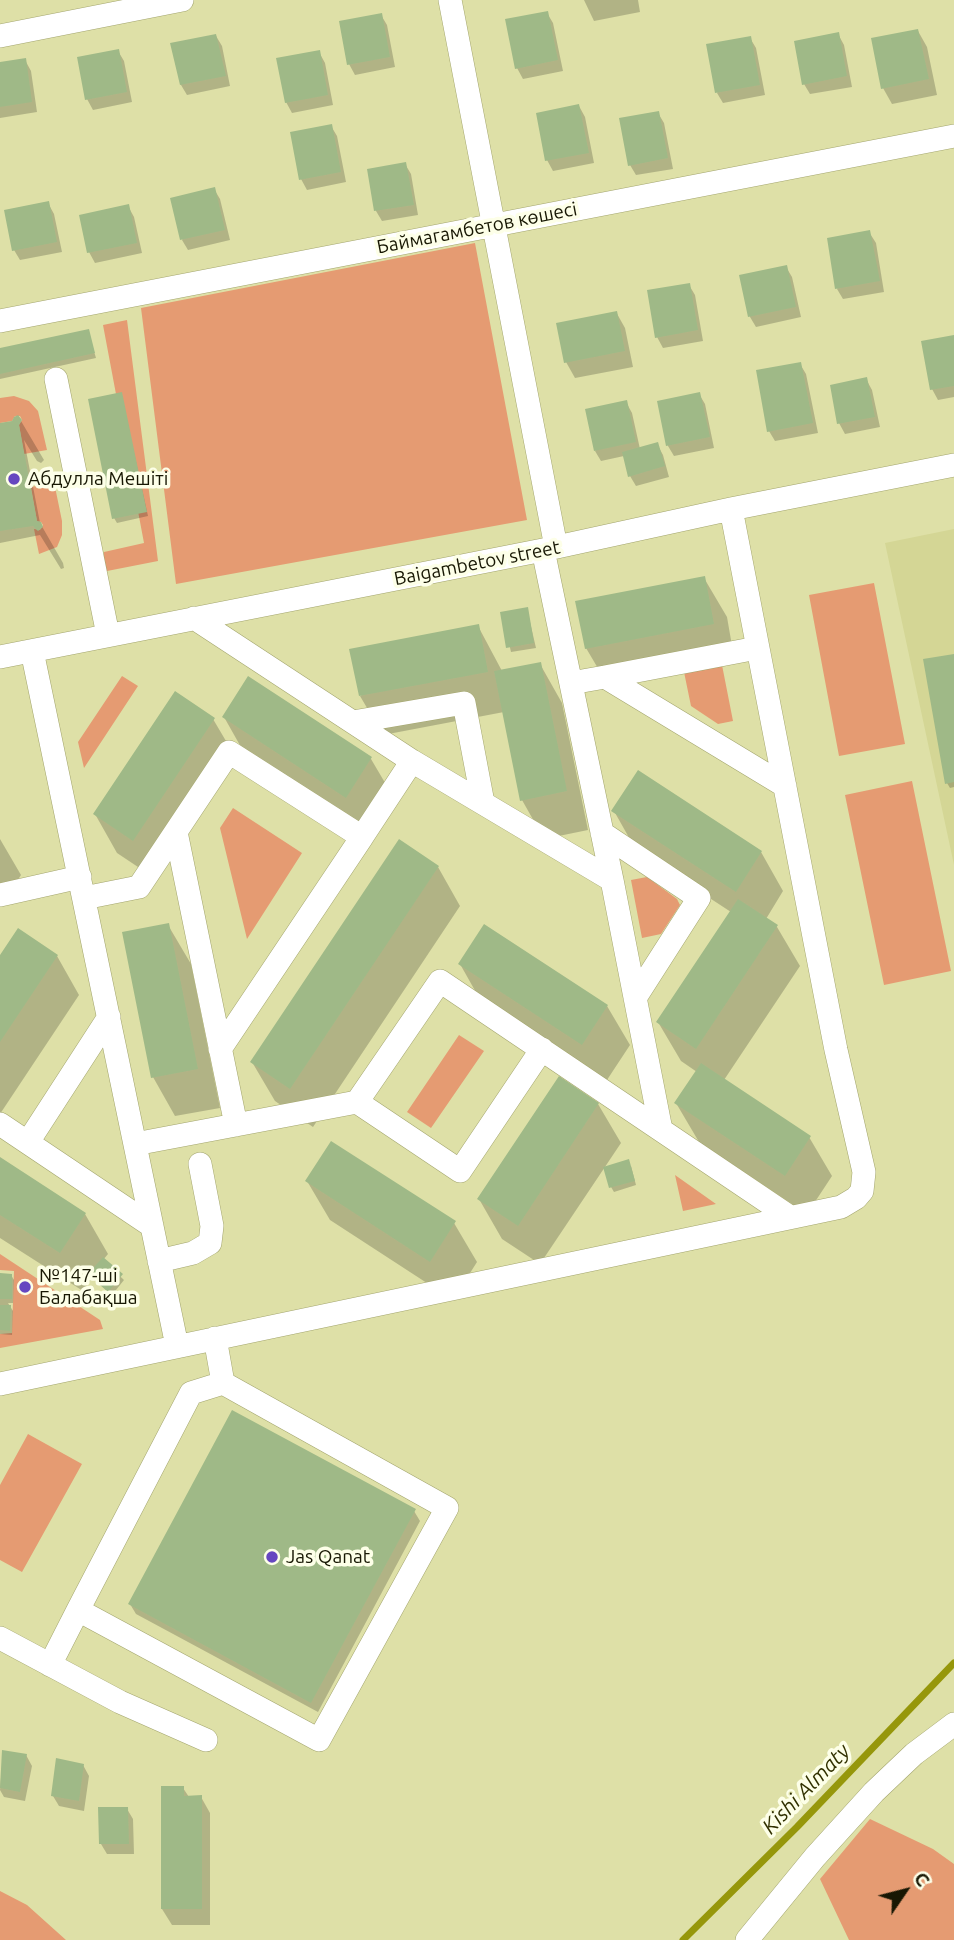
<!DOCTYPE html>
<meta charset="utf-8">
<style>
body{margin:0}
#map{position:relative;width:954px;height:1940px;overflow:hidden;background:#dee0a7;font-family:Ubuntu,sans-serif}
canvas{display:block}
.north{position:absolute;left:870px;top:1856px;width:70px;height:70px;-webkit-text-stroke:5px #fdffe8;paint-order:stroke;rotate:55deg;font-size:19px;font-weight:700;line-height:28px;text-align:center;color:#171703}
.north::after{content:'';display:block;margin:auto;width:24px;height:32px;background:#171703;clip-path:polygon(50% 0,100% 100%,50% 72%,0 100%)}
</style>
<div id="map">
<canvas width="954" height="1940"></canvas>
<div class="north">С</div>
</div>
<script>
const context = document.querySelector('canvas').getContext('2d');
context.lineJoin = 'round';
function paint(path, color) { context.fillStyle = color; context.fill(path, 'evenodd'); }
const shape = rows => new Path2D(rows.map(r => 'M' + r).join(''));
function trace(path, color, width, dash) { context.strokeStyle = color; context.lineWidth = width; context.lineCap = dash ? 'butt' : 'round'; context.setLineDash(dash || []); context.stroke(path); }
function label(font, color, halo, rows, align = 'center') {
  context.font = font + ' Ubuntu,sans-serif'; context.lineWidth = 7; context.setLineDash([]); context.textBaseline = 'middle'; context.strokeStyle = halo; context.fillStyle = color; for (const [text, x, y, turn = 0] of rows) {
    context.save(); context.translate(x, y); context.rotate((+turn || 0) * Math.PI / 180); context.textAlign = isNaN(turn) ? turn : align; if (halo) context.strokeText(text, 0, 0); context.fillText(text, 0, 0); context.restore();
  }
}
paint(shape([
 [954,529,954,865,885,543]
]), '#d4d695');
paint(shape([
 [475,243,527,520,176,584,141,308],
 [127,320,158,561,102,572,104,552,144,543,103,325],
 [14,396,29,401,38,411,47,450,24,454,19,425,22,420,20,416,15,416,12,421,0,423,0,398],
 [54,482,62,521,62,535,57,547,39,554,34,529,40,530,43,525,41,522,37,521,31,487],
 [874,583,905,744,839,756,809,595],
 [722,665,733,721,718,724,691,706,684,672],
 [122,676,138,686,84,768,78,742],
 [912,781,951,971,884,985,845,795],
 [233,808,302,853,247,939,220,828],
 [647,877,677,899,680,905,661,934,642,938,631,880],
 [459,1035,484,1051,431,1128,407,1112],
 [675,1175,716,1204,683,1211],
 [0,1254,100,1320,103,1329,0,1348,0,1334,12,1333,14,1271,0,1270],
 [28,1434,82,1464,22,1572,0,1560,0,1485],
 [870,1819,933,1849,954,1864,954,1940,849,1940,820,1879],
 [0,1891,27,1905,66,1940,0,1940]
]), '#e59b72');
paint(shape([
 [584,0,638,0,640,12,594,21],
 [547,13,553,23,563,71,523,79,517,68],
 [381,15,387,25,395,67,355,75,349,64],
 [918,31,927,47,937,95,892,104,883,88],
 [838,34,844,45,852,87,810,94,804,84],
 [216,36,222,46,230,86,187,95,181,85,173,45],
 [750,38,756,48,765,95,723,103,717,93],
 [118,51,124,61,132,102,93,110,87,99],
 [319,52,325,63,333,105,292,113,286,102],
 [25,60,31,71,37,112,0,118,0,64],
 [579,106,585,117,594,163,553,171,547,160],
 [658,113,664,123,673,169,636,175,630,165],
 [331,126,337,136,346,182,307,190,301,179],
 [405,164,411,174,418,215,382,221,376,211,369,171],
 [214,189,220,199,230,240,188,250,182,240],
 [48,203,54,214,62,252,20,260,14,250],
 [128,206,134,217,142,253,95,263,89,252],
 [869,232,876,243,884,292,843,299,837,289],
 [786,267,792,277,801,317,756,327,750,317,741,277],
 [689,285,695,295,703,341,663,348,657,337],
 [616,312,625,328,633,367,575,378,566,362],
 [88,331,96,358,0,379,0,350],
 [954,337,954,397,938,400,932,389],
 [800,364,806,374,818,433,775,441,769,431],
 [866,379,872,390,880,427,845,434,839,423],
 [121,394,148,516,117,523,114,518],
 [699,394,705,404,714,448,674,456,668,446,659,402],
 [626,402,632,413,640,449,657,444,663,455,669,477,636,486,630,476,624,456,601,461,595,451],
 [21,421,44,460,41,463,37,461,24,440,40,523,63,563,64,568,61,569,40,535,0,543,0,425],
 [704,578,727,617,735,663,609,687,586,648],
 [527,609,536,648,511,652,502,613],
 [478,626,502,671,540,664,562,703,588,830,544,839,522,800,504,712,383,735,360,696],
 [954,656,954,787,950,788,947,783],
 [224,717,371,759,394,798,369,836,246,756],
 [213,719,236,758,156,879,117,853,95,814],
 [614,811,761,852,783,891,766,919,777,927,800,966,724,1080,809,1137,832,1176,807,1214,699,1142,676,1103,697,1072,681,1061,658,1022,731,912,636,850],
 [0,839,21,875,0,907],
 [438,867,460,906,313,1127,275,1101,252,1062],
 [168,925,191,964,220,1108,175,1116,153,1077],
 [57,956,79,995,0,1114,0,958],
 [460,964,607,1006,630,1045,605,1083,482,1003],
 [598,1104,621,1143,540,1264,502,1239,479,1199],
 [0,1159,85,1214,108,1254,103,1260,124,1280,112,1295,92,1278,83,1291,0,1238],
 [631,1166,636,1185,614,1192,611,1187],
 [307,1181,454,1223,477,1262,453,1300,330,1220],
 [0,1275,11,1275,14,1280,13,1303,8,1303,13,1311,12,1335,0,1334],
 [414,1511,420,1521,318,1712,136,1614,130,1604],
 [3,1752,26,1755,32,1766,25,1801,4,1797,0,1790],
 [83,1765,89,1776,84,1811,59,1806,53,1796],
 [183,1788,189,1797,201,1797,210,1813,210,1925,172,1925,162,1909],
 [127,1809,133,1819,134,1854,107,1854,101,1844]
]), '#0003');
trace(shape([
 [683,1940,797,1827,954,1663]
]), '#96970b', 7);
paint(shape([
 [548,11,558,60,515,69,505,19],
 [382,13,390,57,347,65,339,21],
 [918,29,929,79,881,89,871,38],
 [839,32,847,76,802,85,794,41],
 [216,34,226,76,180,85,170,43],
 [751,36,760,85,715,93,706,44],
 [119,49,127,92,85,100,77,57],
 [320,50,328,95,285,103,276,58],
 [26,58,32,102,0,107,0,62],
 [579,104,589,153,545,161,536,113],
 [659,111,668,158,628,166,619,118],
 [332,124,341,172,299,180,290,132],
 [406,162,414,205,374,211,367,169],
 [215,187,225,230,180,240,170,198],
 [49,201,57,242,12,251,4,210],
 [129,204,137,243,87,253,79,215],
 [870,230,880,281,835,289,827,238],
 [787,265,796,307,748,317,739,275],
 [690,283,698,330,655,338,647,290],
 [617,311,625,351,564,363,556,323],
 [89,329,95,353,0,374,0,348],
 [954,335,954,386,930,390,921,341],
 [801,362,813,423,767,432,756,370],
 [867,377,875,417,837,424,830,385],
 [122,392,147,512,112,519,88,399],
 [700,392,710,437,666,446,657,401],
 [627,400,636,442,594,451,585,409],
 [18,415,22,420,19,425,37,521,41,522,43,527,38,531,33,526,0,531,0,423,12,421,14,417],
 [658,442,665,466,628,477,622,452],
 [705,576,714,624,585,649,575,601],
 [528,607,534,643,506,648,500,612],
 [479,624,488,672,359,696,349,649],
 [954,654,954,782,945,784,923,659],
 [541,662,567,791,520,801,494,671],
 [248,676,372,757,346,798,222,717],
 [175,691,215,718,133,841,93,814],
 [638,770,762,851,736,892,611,811],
 [399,839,439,866,290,1089,250,1062],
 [738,899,778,925,696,1049,656,1022],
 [169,923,198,1069,151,1078,122,932],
 [484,924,608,1005,582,1045,458,964],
 [18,928,58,955,0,1042,0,955],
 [701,1063,811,1136,785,1176,674,1103],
 [559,1076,599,1103,518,1226,477,1199],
 [331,1141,456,1221,430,1262,305,1181],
 [0,1157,86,1213,60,1253,0,1215],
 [629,1159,635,1181,609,1188,603,1167],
 [103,1257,123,1274,108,1292,88,1274],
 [0,1273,12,1274,12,1299,0,1299],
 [0,1305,11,1305,10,1331,0,1330],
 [232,1410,416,1509,311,1703,128,1604],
 [2,1750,27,1754,20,1792,0,1788],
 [56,1758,84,1764,79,1801,51,1796],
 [161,1786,184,1786,184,1796,202,1795,202,1909,161,1909],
 [98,1807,128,1807,129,1844,99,1844]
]), '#9fb987');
const minor = shape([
 [450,0,556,547],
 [0,36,182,0],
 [0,321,954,136],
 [56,379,108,635],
 [543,550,612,880],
 [194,618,412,761],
 [32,651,177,1346],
 [0,657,543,550,731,509,954,465],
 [605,677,757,648],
 [571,683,605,677,785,786],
 [353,722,464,703,483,803],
 [176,832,236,1125],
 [602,833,699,898,635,998],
 [0,895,80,877],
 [84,898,139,887,229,752,362,837,412,761,612,880,661,1130],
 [220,1049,362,837],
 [357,1102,460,1171,542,1049],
 [0,1124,152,1226],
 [28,1142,109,1017],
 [135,1144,357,1102,440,981,790,1217],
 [159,1261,193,1253,210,1243,212,1226,200,1164],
 [215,1338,223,1383],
 [0,1384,841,1207,856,1198,862,1191,864,1172,836,1050,731,509],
 [0,1638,120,1702,206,1740],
 [50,1665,78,1610,191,1393,223,1383,447,1508,319,1740,78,1610],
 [747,1940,815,1857,874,1792,914,1754,954,1724]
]);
trace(minor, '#a3a56e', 24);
trace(minor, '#fff', 23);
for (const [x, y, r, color] of [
 [14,479,7,"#6647c0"],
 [25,1287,7,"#6647c0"],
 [272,1557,7,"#6647c0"]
]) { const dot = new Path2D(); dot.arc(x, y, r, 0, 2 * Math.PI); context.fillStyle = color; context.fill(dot); trace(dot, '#fdffe8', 2.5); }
label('19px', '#171703', '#fdffe8', [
 ["Баймагамбетов көшесі",477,228,-11],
 ["Baigambetov street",477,563,-11]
]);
label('19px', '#171703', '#fdffe8', [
 ["Абдулла Мешіті",28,479],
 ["№147-ші",39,1276],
 ["Балабақша",39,1298],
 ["Jas Qanat",286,1557]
], 'left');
label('italic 21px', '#313100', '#fdffe8', [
 ["Kіshі Almaty",806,1789,-46]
]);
</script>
